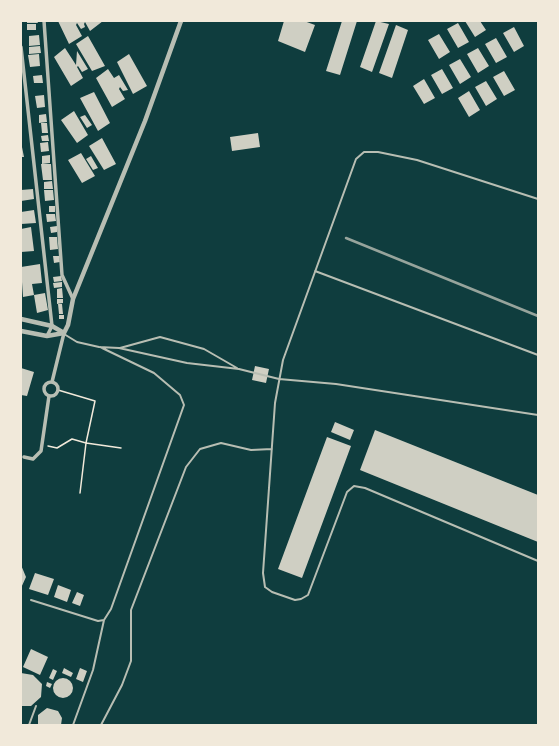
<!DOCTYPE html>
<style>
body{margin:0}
#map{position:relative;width:559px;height:746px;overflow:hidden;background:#0f3d3e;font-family:Mulish,sans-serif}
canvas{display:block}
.frame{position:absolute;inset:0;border:22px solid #f1e9da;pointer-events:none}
</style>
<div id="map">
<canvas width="559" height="746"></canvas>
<div class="frame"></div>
</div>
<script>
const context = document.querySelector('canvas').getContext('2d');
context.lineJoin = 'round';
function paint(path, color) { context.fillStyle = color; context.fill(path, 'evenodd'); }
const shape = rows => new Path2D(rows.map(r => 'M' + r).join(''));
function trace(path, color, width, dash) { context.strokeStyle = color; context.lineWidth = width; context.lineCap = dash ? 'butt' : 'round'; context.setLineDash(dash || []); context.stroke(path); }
paint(shape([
 [27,21,37,21,38,23,27,23],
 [58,21,103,21,90,31,85,22,84,24,85,27,81,29,77,23,76,25,82,36,69,44],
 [284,21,304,21,315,25,305,52,278,41],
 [342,21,357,21,340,75,326,71],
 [376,21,389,24,372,72,360,67],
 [465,21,480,21,486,30,475,37],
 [458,23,469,42,458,48,447,29],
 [27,24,36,24,36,30,27,30],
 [396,25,408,30,392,78,379,73],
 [514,27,524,46,514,52,503,33],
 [439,34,450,52,439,59,428,40],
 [39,35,40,45,29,46,29,36],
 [88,36,105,66,92,71,76,44],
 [496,38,507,57,496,63,485,44],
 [40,46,41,53,29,54,29,47],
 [65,48,76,65,77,51,88,69,82,72,78,66,77,67,83,78,71,86,54,57],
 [478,48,489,66,478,73,467,54],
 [39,54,40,66,30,67,28,55],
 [129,54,147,86,133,94,117,62],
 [460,59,471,77,460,84,449,65],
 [108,69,114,78,119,75,128,90,123,91,120,87,119,89,125,99,112,107,96,78],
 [442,69,453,88,442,94,431,75],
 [504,71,515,90,504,96,493,77],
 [42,75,43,83,34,83,33,76],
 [424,79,435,98,424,104,413,86],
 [486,81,497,99,486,106,475,87],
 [469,91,480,110,469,117,458,98],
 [94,92,110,123,98,131,80,98],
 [44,95,45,107,37,108,35,96],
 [74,111,88,135,77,143,61,120],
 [46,114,47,122,39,123,39,115],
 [85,115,92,125,87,128,80,117],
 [41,123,47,123,48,133,42,133],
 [258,133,260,147,232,151,230,137],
 [48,135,49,141,42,141,41,136],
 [102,138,116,164,104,170,89,146],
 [21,142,24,157,21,157],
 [48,142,49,151,41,152,40,143],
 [81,153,95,176,82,183,68,160],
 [50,155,50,163,42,164,42,156],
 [91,156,98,168,93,170,86,159],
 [41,164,51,164,52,180,43,180],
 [52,181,53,189,44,189,44,182],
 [33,189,34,199,21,201,21,190],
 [44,190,53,190,54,200,45,201],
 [49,206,55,206,55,212,49,212],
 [34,210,36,223,21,224,21,212],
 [46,214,55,214,56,221,47,222],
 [57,226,57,232,51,233,50,227],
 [31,227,34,251,21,252,21,229],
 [49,237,57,237,58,249,50,250],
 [53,256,59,256,60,262,54,263],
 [40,264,42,283,32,284,34,295,45,293,48,310,37,313,34,295,23,297,21,267],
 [61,276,62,281,54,282,53,277],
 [62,282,62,287,54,288,53,283],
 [62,288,63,298,57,298,57,289],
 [57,299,63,299,63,303,57,304],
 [58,304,62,304,63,314,59,314],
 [59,315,64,315,64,319,59,319],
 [255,366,269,369,266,383,252,380],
 [21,368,34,372,27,396,21,395],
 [335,422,354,430,350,440,331,432],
 [375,430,538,495,538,542,360,470],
 [327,437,351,446,302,578,278,569],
 [21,565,26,577,21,588],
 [35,573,54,579,48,595,29,589],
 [58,585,71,590,67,602,54,597],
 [77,592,84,595,80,606,72,603],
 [31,649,48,657,40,675,23,667],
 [64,668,73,673,71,677,62,673],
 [80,668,87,671,83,682,76,679],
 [53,669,57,671,53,680,49,678],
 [21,673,33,675,42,684,41,697,31,706,21,706],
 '53 688a10 10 0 1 1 20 0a10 10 0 1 1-20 0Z',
 [47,682,52,684,50,688,46,686],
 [47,708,58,711,62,718,61,725,38,725,38,715]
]), '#cfcfc3');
trace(shape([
 [58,390,95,401,86,443,121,448],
 [48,446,57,448,72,439,86,443,80,493]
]), '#f1e9da', 1.5);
trace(shape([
 [538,199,417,160,378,152,364,152,356,159,283,360,275,403,263,573,265,587,272,592,295,600,301,599,308,595,347,492,354,486,365,488,538,561],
 [315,271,538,355],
 [64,334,77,342,99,347,119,348,187,363,239,369,279,379,336,384,538,415],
 [120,348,160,337,204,349,237,368],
 [31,600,98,621,104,620,111,609,184,405,180,395,154,373,100,347],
 [29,725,36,706],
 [73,725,93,670,104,620],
 [101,725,122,685,131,661,131,610,186,467,200,449,221,443,251,450,272,449]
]), '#b8beb3', 2);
trace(shape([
 [44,21,62,275,73,299],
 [21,47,52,326,47,336],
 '44 389a7 7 0 1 1 14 0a7 7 0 1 1-14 0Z',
 [52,382,64,333],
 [24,457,33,459,41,451,49,396]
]), '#b8beb3', 3.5);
trace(shape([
 [21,319,52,326,64,333],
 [21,331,47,336,64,333],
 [64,333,68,325,73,299,145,121,181,21]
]), '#b8beb3', 4.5);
trace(shape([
 [346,238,538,316]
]), '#97a49c', 2.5);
</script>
